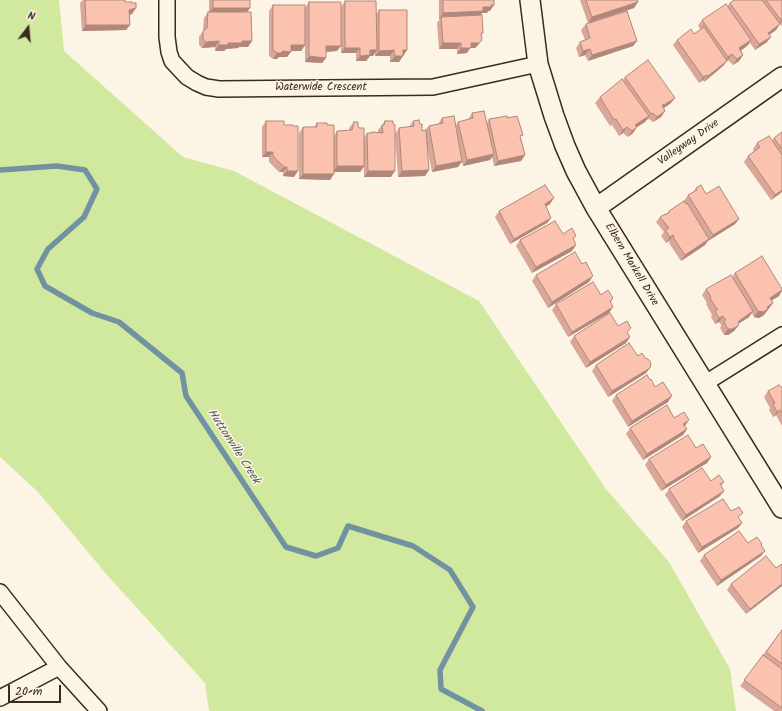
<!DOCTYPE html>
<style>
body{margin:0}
#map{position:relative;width:782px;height:711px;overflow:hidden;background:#fcf5e5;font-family:Kalam,sans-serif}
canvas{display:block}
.north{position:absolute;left:8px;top:8px;width:40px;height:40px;-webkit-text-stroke:3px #fcf5e5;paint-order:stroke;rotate:16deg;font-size:11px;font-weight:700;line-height:16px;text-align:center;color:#3b2a1e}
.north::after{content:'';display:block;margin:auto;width:14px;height:18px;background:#3b2a1e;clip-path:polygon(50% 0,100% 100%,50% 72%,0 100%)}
.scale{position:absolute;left:8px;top:685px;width:53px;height:18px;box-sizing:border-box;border:2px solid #3b2a1e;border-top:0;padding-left:5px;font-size:12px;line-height:14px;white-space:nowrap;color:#3b2a1e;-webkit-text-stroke:3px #fcf5e5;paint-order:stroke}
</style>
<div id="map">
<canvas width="782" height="711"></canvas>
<div class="north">N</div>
<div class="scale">20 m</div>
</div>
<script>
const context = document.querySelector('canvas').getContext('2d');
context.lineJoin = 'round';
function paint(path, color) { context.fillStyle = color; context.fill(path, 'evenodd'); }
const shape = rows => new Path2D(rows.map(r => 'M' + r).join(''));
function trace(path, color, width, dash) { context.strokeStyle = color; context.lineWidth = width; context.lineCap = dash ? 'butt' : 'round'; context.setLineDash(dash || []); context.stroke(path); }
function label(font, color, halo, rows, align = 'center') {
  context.font = font + ' Kalam,sans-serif'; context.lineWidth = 3; context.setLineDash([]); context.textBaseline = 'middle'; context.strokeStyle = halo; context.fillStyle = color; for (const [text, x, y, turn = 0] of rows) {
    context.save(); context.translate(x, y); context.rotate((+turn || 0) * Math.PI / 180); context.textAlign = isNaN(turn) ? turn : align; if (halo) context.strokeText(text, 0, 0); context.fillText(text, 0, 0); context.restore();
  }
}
paint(shape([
 [0,0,59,0,64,51,183,157,234,171,479,301,606,489,669,562,730,669,736,711,209,711,205,683,107,575,38,492,0,457]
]), '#d1e99e');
trace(shape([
 [0,170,57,166,85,170,97,189,84,217,48,249,37,269,45,286,92,313,119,322,182,373,186,396,286,547,316,556,338,548,348,526,413,546,450,570,473,607,440,670,441,689,482,711]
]), '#7192a0', 5.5);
const minor = shape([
 [167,0,167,37,169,52,172,61,187,77,197,83,206,87,219,89,433,87,538,64],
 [704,384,782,335],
 [0,592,59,667,99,711],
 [0,698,59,667]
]);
const tertiary = shape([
 [530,0,538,64,554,116,565,146,576,171,596,208,782,508],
 [596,208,782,77]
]);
trace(minor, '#3b2a1e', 18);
trace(tertiary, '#3b2a1e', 22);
trace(minor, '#fcf5e5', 15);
trace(tertiary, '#fcf5e5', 19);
paint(shape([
 [83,0,125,0,125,2,132,3,136,8,132,14,130,15,130,25,126,30,82,31,80,3],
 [209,0,250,0,250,8,247,12,248,47,239,47,238,48,226,49,224,51,215,51,215,47,202,48,199,45,199,37,203,31,204,18,208,12,209,12],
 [439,0,494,0,490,11,488,11,487,13,482,13,481,15,481,36,478,45,475,48,470,48,467,53,457,54,457,49,439,49,437,23,440,19,439,19],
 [580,0,637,0,638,2,634,8,588,23],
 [734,0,782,0,782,26,780,24,776,30,769,35,767,42,755,50,750,43,747,46,741,51,743,55,739,61,733,65,728,60,723,66,704,82,703,80,699,83,673,45,677,40,694,34,701,30,698,26,702,20,727,6,730,3],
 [345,1,376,15,379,10,407,50,399,62,390,62,390,56,375,56,375,52,373,56,370,56,366,61,356,61,356,53,341,53,341,7],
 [309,2,337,51,326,52,326,58,322,63,305,62,305,45,301,51,291,51,287,57,279,57,277,59,273,59,269,56,269,11,273,5,305,8],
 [586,24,637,41,633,46,588,61,585,55,579,57,576,48,580,42,585,40,581,30],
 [625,77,671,103,663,108,665,111,661,117,653,122,649,119,647,120,647,119,645,122,637,127,633,133,628,137,623,133,619,136,612,125,610,126,595,103,600,97,623,80],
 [472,113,487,123,489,119,507,118,521,138,525,155,521,161,494,166,492,157,490,160,463,166,462,162,458,167,432,172,427,147,429,170,425,176,398,177,395,135,391,177,364,177,364,167,360,172,334,172,334,174,330,180,299,179,299,133,303,127,314,127,317,123,327,125,334,136,337,131,349,131,349,128,354,122,358,127,364,138,367,133,371,133,372,132,378,132,378,130,385,121,395,134,399,128,409,127,413,121,420,124,422,131,425,130,429,126,438,124,442,118,456,125,458,122,468,120],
 [266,121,284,125,294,177,283,176,283,172,279,172,269,162,269,157,262,157,262,127],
 [782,132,782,192,771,200,744,162,748,156,754,151,753,149,757,143,772,141,774,138],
 [696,188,706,194,739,219,735,224,708,241,705,245,681,261,669,243,670,242,669,241,666,243,661,236,664,232,656,222,660,217,665,215,669,211,684,201,688,195,693,192],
 [550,204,546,207,551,218,547,223,510,244,495,217,499,211],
 [563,234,574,240,572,251,532,273,516,246,520,240],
 [735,273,782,289,782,291,779,296,771,300,773,303,764,315,759,318,754,317,752,313,749,317,738,324,738,326,734,331,728,335,724,335,720,328,722,324,721,325,719,322,715,324,711,317,712,315,706,304,707,303,702,295,706,289,732,277],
 [536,275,589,282,548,308,532,281],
 [601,295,613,298,611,302,609,313,568,337,552,310,556,304],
 [618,326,627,333,630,337,626,343,586,368,570,342,574,336],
 [638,356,646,373,608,397,592,371,596,365],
 [655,387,668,402,628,427,612,401,616,395],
 [781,387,782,387,782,426,776,415,773,417,769,410,770,408,764,397,768,391],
 [674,418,685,426,687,429,683,435,643,460,626,434,630,428],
 [696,448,711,457,707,463,661,491,645,465,649,459],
 [724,482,721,486,720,496,682,521,665,495,669,489],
 [731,511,739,519,742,523,738,528,698,553,682,527,686,521],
 [748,543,761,545,761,556,717,586,700,561,704,555],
 [782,564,746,614,727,590,731,584,776,568],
 [782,630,782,711,774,711,740,686,763,655]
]), '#d8a797');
paint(shape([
 [638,2,634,8,588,23,592,17],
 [491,5,494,5,490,11,488,11,487,13,482,13,479,17,441,17,440,19,439,19,443,13,483,7],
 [136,8,132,14,125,16,129,10],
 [213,8,250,8,246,13,209,13],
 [782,19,782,21,780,24,777,26],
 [780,24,776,30,764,39,768,33],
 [86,25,130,25,126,30,82,31],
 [771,37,767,42,755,50,759,44],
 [482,40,478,45,475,48,470,48,467,53,457,54,461,48,471,43],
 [751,40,747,46,735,54,739,48],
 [219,41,215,47,202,48,206,42],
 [242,41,252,41,248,47,239,47,238,48,226,49,224,51,215,51,219,45,228,43],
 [637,41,633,46,588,61,592,55],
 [443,43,461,43,457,49,439,49],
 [291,45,305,45,301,51,287,51],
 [326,46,341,46,337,51,322,52],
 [345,48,360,48,356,53,341,53],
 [590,49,585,55,579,57,583,51],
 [370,50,377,50,373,56,370,56,366,61,356,61,360,56],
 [394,50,390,56,375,56,379,51],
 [403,50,407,50,403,56,399,56],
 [283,51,291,52,287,57,279,57,277,59,273,59,277,53],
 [732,54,728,60,724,63,728,57],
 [743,55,739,61,733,65,737,59],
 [309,56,326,58,322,63,305,62],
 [395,56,403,56,399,62,390,62],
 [727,61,723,66,704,82,708,76],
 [707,75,703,80,699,83,703,77],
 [675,98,671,103,660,111,664,105],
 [665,111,661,117,653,122,657,117],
 [649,116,645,122,637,127,633,133,628,137,635,125],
 [627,127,623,133,619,136,623,130],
 [266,152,273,152,269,157,262,157],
 [494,154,490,160,463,166,467,160],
 [525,155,521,161,494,166,498,161],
 [462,161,458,167,432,172,436,166],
 [337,166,364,166,360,172,333,172],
 [284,167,287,167,283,172,279,172],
 [429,170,425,176,398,177,402,171],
 [287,171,298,171,294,177,283,176],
 [368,171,395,171,391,177,364,177],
 [303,174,334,174,330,180,299,179],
 [782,190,782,192,771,200,775,195],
 [554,198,550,204,541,210,545,204],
 [551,218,547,223,510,244,514,239],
 [739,219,735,224,708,241,713,235],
 [673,235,669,241,666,243,670,237],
 [709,239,705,245,681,261,685,255],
 [576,245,572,251,532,273,536,267],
 [593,276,589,282,548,308,552,302],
 [782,290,779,296,766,304,770,298],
 [773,303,764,315,759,318,754,317,758,311],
 [613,307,609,313,568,337,572,332],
 [753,311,749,317,735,326,739,321],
 [723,316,719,322,715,324,719,318],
 [738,326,734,331,728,335,724,335,728,329],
 [630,337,626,343,586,368,590,362],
 [650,368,646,373,608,397,612,391],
 [672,396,668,402,628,427,632,421],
 [780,410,776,415,773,417,777,412],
 [689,420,685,426,679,429,683,424],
 [687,429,683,435,643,460,647,454],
 [711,457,707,463,661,491,666,485],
 [724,491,720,496,682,521,686,515],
 [742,523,738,528,698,553,702,547],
 [765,551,761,556,717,586,721,580],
 [782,584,782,586,746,614,750,609]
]), '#b0887b');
const building = shape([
 [85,0,125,0,125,2,132,2,132,3,136,3,136,8,129,10,130,25,86,25,85,0],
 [213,0,250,0,250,8,213,8,213,0],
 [443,0,494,0,494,5,491,5,491,7,483,7,483,11,443,13,443,0],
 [586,0,637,0,638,2,592,17,586,0],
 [734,0,762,0,780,24,768,33,771,37,759,44,730,3,734,0],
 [766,0,782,0,782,19,781,20,766,0],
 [345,1,376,1,377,50,370,50,370,55,360,56,360,48,345,48,345,1],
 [309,2,341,2,341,46,326,46,326,58,309,56,309,2],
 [726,4,751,40,739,48,743,55,737,59,732,54,728,57,702,20,726,4],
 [273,5,305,5,305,45,291,45,291,52,283,51,281,53,277,53,273,50,273,5],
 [379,10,407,10,407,50,403,50,403,56,395,56,394,50,379,51,379,10],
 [627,11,637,41,592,55,590,49,583,51,580,42,590,38,586,24,627,11],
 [208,12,251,12,252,41,242,41,242,43,228,43,228,45,219,45,219,41,206,42,203,39,203,31,207,28,208,12],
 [482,15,483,33,481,33,482,40,479,43,471,43,471,48,461,48,461,43,443,43,441,17,482,15],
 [704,27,727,61,708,76,707,75,703,77,677,40,691,29,694,34,704,27],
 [648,60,675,98,664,105,663,104,662,105,665,111,657,117,653,113,651,114,625,77,648,60],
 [622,79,649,116,635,125,637,127,632,131,627,127,623,130,616,119,614,120,600,97,622,79],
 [484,111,494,154,467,160,458,122,473,118,472,113,484,111],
 [454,116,462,161,436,166,429,126,443,123,442,118,454,116],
 [507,116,507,118,517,116,523,135,520,136,525,155,498,161,489,119,507,116],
 [419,120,420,124,422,124,422,131,426,130,429,170,402,171,399,128,414,126,413,121,419,120],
 [266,121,284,121,284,125,293,125,293,126,298,126,298,171,287,171,287,167,284,167,273,156,273,152,266,152,266,121],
 [385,121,393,121,393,124,395,125,395,171,368,171,367,133,372,133,372,132,383,133,382,125,384,125,385,121],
 [354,122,358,122,358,127,360,128,364,128,364,166,337,166,337,131,352,130,354,122],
 [317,123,327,123,327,125,334,125,334,174,303,174,303,127,317,127,317,123],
 [782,132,782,149,774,138,782,132],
 [769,136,782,155,782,190,775,195,748,156,760,147,757,143,769,136],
 [545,185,554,198,545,204,551,218,514,239,499,211,545,185],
 [701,185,706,194,719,186,739,219,713,235,688,195,697,190,696,188,701,185],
 [684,201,686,204,687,203,709,239,685,255,673,237,674,237,673,235,670,237,665,230,669,228,660,217,665,214,665,215,670,212,669,211,684,201],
 [555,221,563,234,572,228,576,236,573,238,576,245,536,267,520,240,555,221],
 [575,252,582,264,586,262,593,276,552,302,536,275,575,252],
 [762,256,782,289,782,290,770,298,773,303,767,307,768,309,763,312,758,311,735,273,762,256],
 [731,275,753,311,739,321,738,326,732,329,728,329,724,322,726,319,725,319,723,316,719,318,715,311,718,309,717,309,710,298,711,297,706,289,731,275],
 [593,282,601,295,608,290,613,298,610,301,613,307,572,332,556,304,593,282],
 [610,313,618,326,627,321,631,328,627,332,630,337,590,362,574,336,610,313],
 [629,343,638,356,642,353,645,358,648,359,651,363,650,368,612,391,596,365,629,343],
 [647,375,650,380,651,379,655,387,663,382,672,396,632,421,616,395,647,375],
 [779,385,781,387,782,387,782,413,780,410,777,412,773,404,775,403,768,391,779,385],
 [667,405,674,418,684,412,689,420,683,424,687,429,647,454,630,428,667,405],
 [688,435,696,448,703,444,711,457,666,485,649,459,688,435],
 [702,468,711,481,719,475,724,482,720,484,724,491,686,515,669,489,702,468],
 [723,499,731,511,739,507,743,513,738,517,742,523,702,547,686,521,723,499],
 [739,531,748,543,757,537,762,544,761,545,765,551,721,580,704,555,739,531],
 [766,556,776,568,782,564,782,584,750,609,731,584,766,556],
 [782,630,782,664,766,652,782,630],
 [763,655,782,669,782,708,744,680,763,655]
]);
paint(building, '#fbc2b0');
trace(building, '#b0887b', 1);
label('11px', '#3b2a1e', '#fcf5e5', [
 ["Waterwide Crescent",321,88],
 ["Valleyway Drive",689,143,-35],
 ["Elbern Markell Drive",631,265,59]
]);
label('italic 12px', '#525654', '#fcf5e5', [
 ["Huttonville Creek",233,447,57]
]);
</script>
